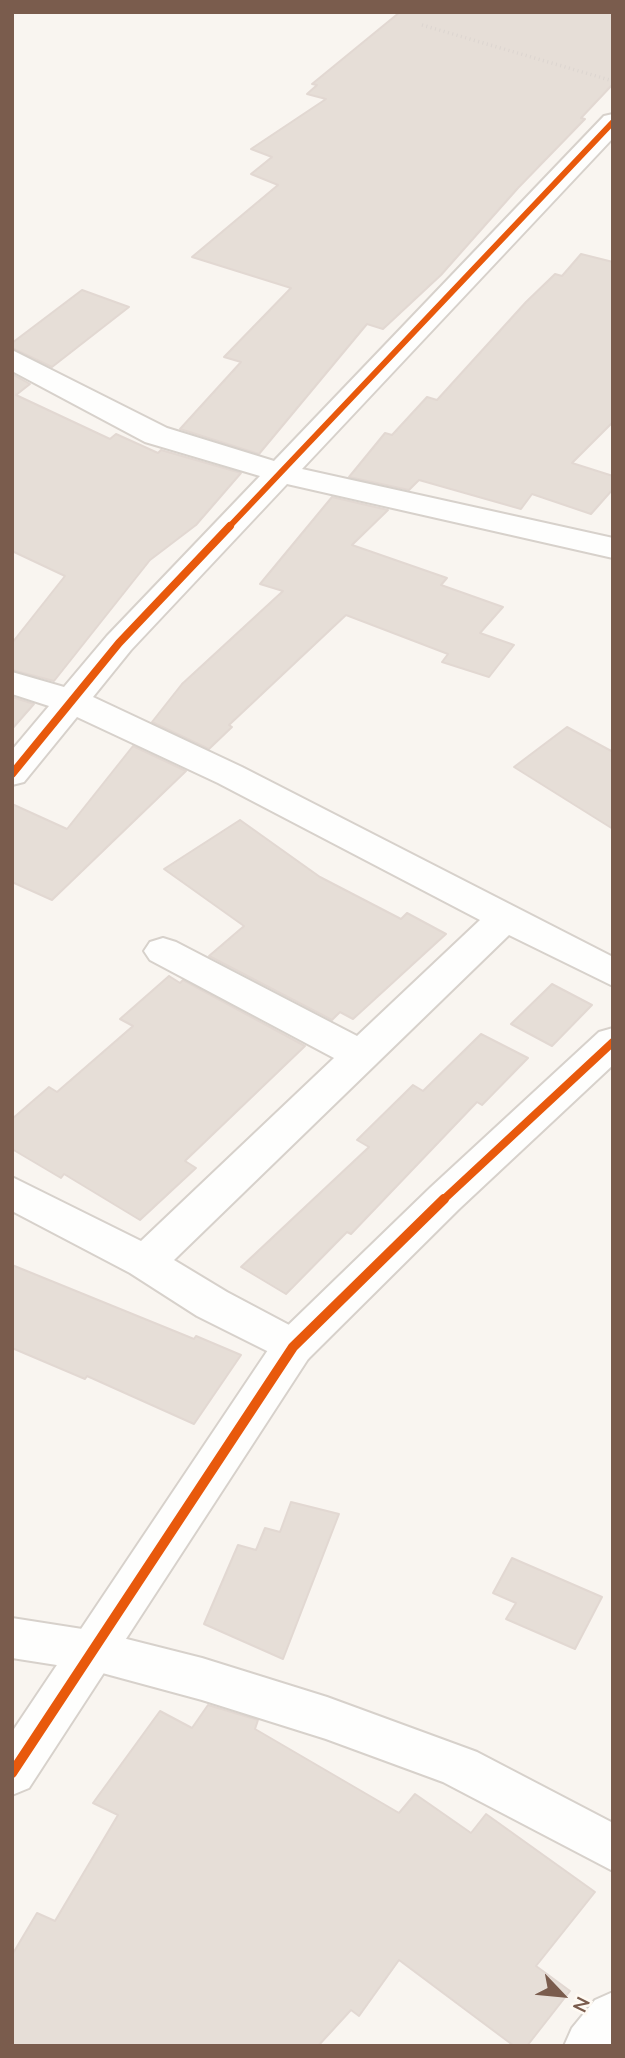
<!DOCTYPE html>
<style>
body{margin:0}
#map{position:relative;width:625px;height:2058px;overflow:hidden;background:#f9f5f0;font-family:"Nunito Sans",sans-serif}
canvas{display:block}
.frame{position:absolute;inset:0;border:14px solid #7a5c4d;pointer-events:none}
.north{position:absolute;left:527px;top:1960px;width:70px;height:70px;-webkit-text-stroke:5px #fffaf3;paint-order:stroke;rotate:116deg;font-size:19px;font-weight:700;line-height:28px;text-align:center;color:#7a5c4d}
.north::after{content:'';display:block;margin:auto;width:24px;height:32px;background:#7a5c4d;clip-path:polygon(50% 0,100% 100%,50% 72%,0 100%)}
</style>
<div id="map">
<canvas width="625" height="2058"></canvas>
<div class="frame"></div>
<div class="north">N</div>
</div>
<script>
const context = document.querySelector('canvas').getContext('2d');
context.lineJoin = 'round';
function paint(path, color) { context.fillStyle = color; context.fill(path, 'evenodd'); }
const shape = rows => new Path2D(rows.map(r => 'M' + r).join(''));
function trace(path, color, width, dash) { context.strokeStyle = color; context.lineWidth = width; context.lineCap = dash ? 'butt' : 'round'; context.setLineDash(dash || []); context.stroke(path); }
const building = shape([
 [400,12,613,12,613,84,581,118,585,119,518,188,441,275,383,329,367,324,259,454,180,429,241,362,224,357,291,288,192,257,278,185,251,174,272,157,251,149,326,99,307,94,317,85,312,84,400,12],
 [581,254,613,262,613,422,572,463,613,476,613,489,591,514,532,494,521,509,419,480,409,490,349,477,385,433,392,435,427,397,437,400,526,302,555,274,562,276,581,254],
 [82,290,129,307,52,367,12,348,12,343,82,290],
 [12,374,30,384,16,395,110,439,116,434,158,453,161,450,241,473,196,525,150,560,54,681,12,670,12,643,65,576,12,551,12,374],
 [332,497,388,510,352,545,447,578,441,585,503,607,480,633,514,645,489,677,442,662,448,654,346,615,229,725,232,727,209,749,152,722,182,684,283,591,260,584,332,497],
 [12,697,34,704,12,729,12,697],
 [567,727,613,752,613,829,514,767,567,727],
 [133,746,186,771,52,900,12,882,12,804,67,829,133,746],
 [240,820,320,877,401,919,407,913,446,934,353,1019,340,1012,332,1020,209,956,244,926,164,869,240,820],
 [169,976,180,983,183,980,305,1046,185,1161,196,1168,140,1220,64,1174,61,1178,12,1149,12,1119,49,1087,57,1092,133,1026,120,1019,169,976],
 [552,984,592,1005,552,1046,511,1024,552,984],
 [481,1034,528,1058,482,1105,477,1102,351,1234,347,1232,286,1294,241,1267,369,1147,357,1140,413,1085,423,1091,481,1034],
 [12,1265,194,1339,196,1336,241,1355,194,1424,87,1376,85,1379,12,1348,12,1265],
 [291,1502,339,1514,283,1659,204,1624,238,1545,256,1550,265,1528,280,1532,291,1502],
 [512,1558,602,1597,575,1649,506,1619,516,1603,493,1593,512,1558],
 [208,1705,258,1720,255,1729,399,1813,415,1794,471,1833,486,1814,595,1892,536,1966,570,1991,527,2046,514,2046,399,1960,359,2016,351,2010,318,2046,12,2046,12,1955,37,1913,55,1921,118,1815,93,1803,160,1711,192,1728,208,1705]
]);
paint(building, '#e6ded7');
trace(building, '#e2d8d2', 2);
const minor = shape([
 [613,114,613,138,302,469,613,538,613,558,287,484,131,650,93,697,242,767,613,957,613,986,509,935,174,1260,227,1292,308,1335,314,1347,308,1359,293,1364,197,1316,130,1273,12,1211,12,1177,141,1241,334,1058,150,960,144,951,150,942,163,938,176,942,357,1036,480,920,218,783,77,717,24,782,12,785,12,750,49,706,12,694,12,672,64,687,107,636,260,476,145,442,12,371,12,350,167,428,274,461,604,116,613,114],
 [12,1618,95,1631,202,1658,327,1697,477,1752,613,1823,613,1871,443,1782,326,1739,202,1700,95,1671,12,1658,12,1618],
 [613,1992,613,2046,564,2046,572,2028,595,2000,613,1992]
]);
const tertiary = shape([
 [613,1028,613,1065,459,1209,308,1359,29,1788,12,1795,12,1732,278,1335,431,1187,599,1032,613,1028]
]);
trace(minor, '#d7d1cb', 4);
trace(tertiary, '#d7d1cb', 4);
trace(shape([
 [422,25,613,81]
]), '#dcd5d0', 3.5, [1, 3.5]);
paint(minor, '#fefefd');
paint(tertiary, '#fefefd');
trace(shape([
 [228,528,613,122]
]), '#e8590c', 6);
trace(shape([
 [12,774,119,643,230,526],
 [442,1201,613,1042]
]), '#e8590c', 8);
trace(shape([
 [12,1773,293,1347,444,1199]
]), '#e8590c', 10);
</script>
